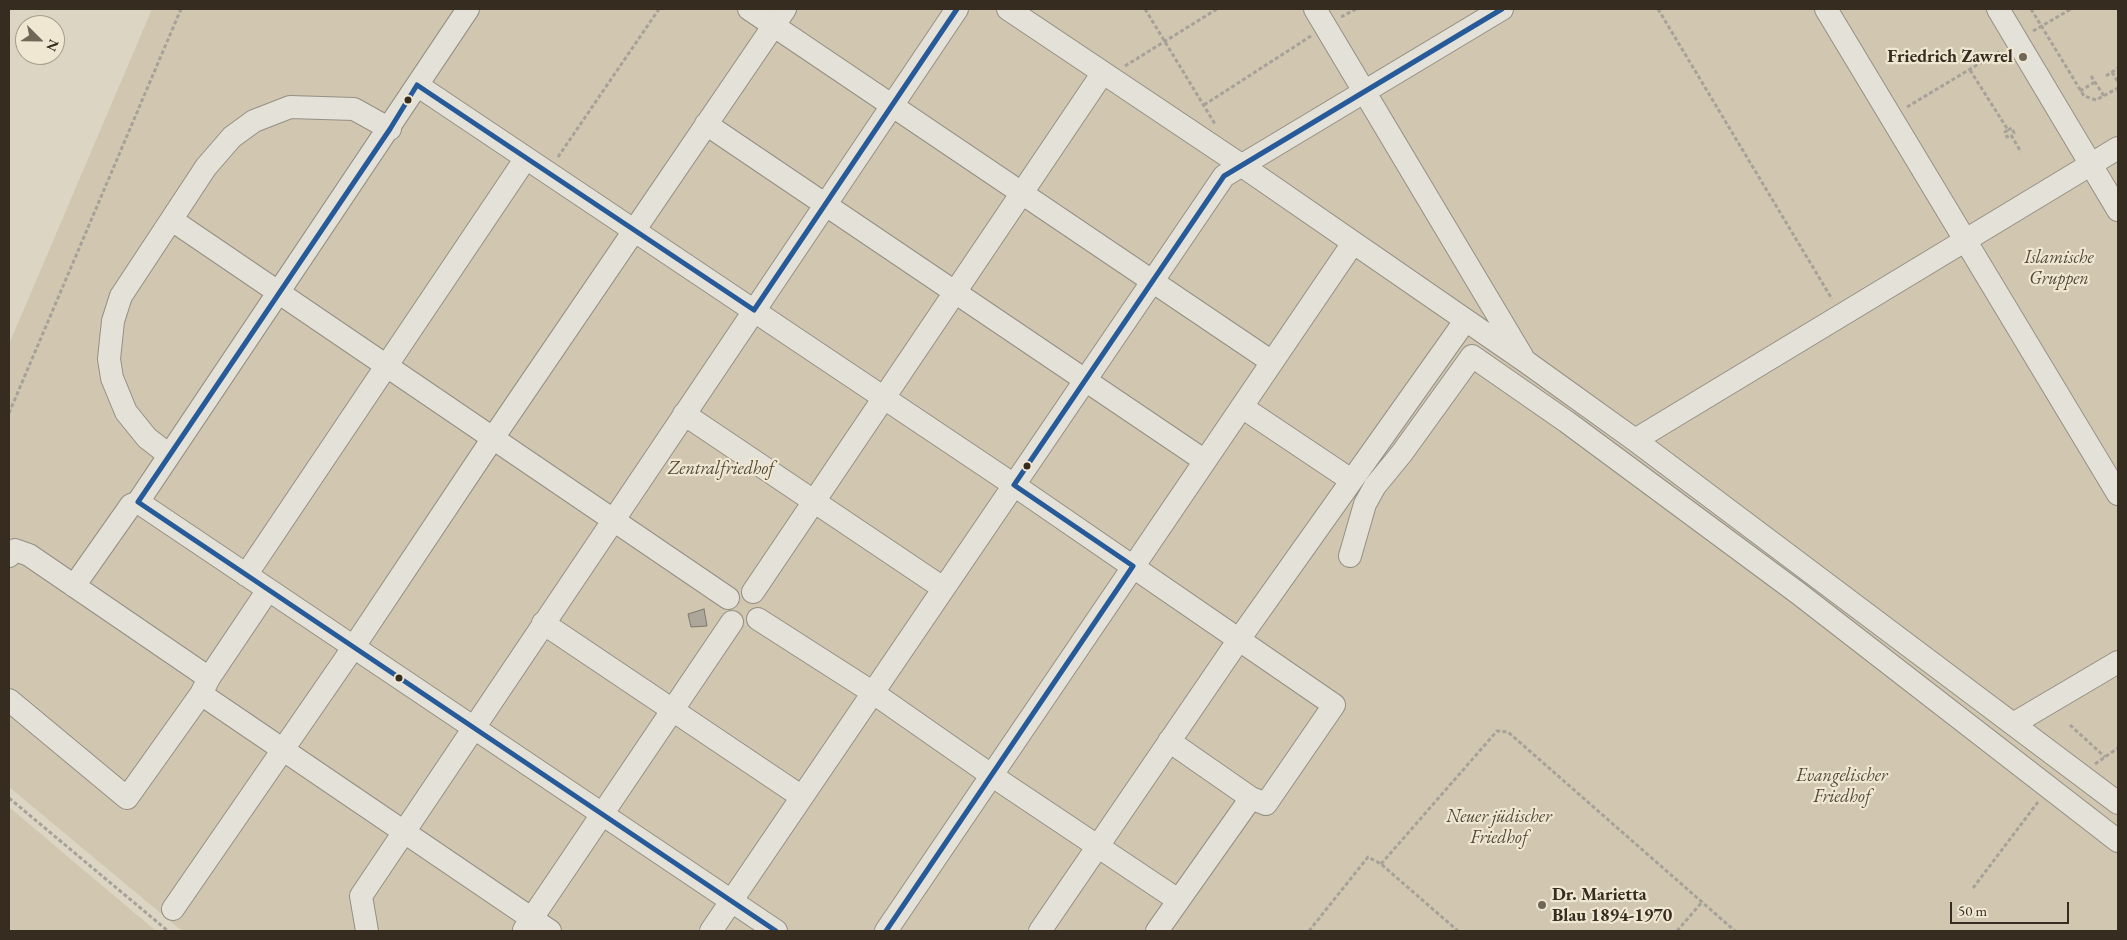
<!DOCTYPE html>
<meta charset="utf-8">
<style>
body{margin:0}
#map{position:relative;width:2127px;height:940px;overflow:hidden;background:#dcd5c4;font-family:"EB Garamond",serif}
canvas{display:block}
.frame{position:absolute;inset:0;border:10px solid #362c1f;pointer-events:none}
.north{position:absolute;left:15px;top:15px;width:50px;height:50px;box-sizing:border-box;background:#efe7d2;border:1px solid #a59c8a;border-radius:50%;rotate:113deg;font-size:14px;font-weight:700;line-height:20px;text-align:center;color:#362c1f}
.north::after{content:'';display:block;margin:auto;width:18px;height:22px;background:#706759;clip-path:polygon(50% 0,100% 100%,50% 72%,0 100%)}
.scale{position:absolute;left:1950px;top:902px;width:119px;height:22px;box-sizing:border-box;border:2px solid #362c1f;border-top:0;padding-left:6px;font-size:15px;line-height:18px;white-space:nowrap;color:#362c1f;-webkit-text-stroke:4px #efe7d2;paint-order:stroke}
</style>
<div id="map">
<canvas width="2127" height="940"></canvas>
<div class="frame"></div>
<div class="north">N</div>
<div class="scale">50 m</div>
</div>
<script>
const context = document.querySelector('canvas').getContext('2d');
context.lineJoin = 'round';
function paint(path, color) { context.fillStyle = color; context.fill(path, 'evenodd'); }
const shape = rows => new Path2D(rows.map(r => 'M' + r).join(''));
function trace(path, color, width, dash) { context.strokeStyle = color; context.lineWidth = width; context.lineCap = dash ? 'butt' : 'round'; context.setLineDash(dash || []); context.stroke(path); }
function label(font, color, halo, rows, align = 'center') {
  context.font = font + ' "EB Garamond",serif'; context.lineWidth = 4.5; context.setLineDash([]); context.textBaseline = 'middle'; context.strokeStyle = halo; context.fillStyle = color; for (const [text, x, y, turn = 0] of rows) {
    context.save(); context.translate(x, y); context.rotate((+turn || 0) * Math.PI / 180); context.textAlign = isNaN(turn) ? turn : align; if (halo) context.strokeText(text, 0, 0); context.fillText(text, 0, 0); context.restore();
  }
}
paint(shape([
 [152,9,2118,9,2118,931,182,931,9,787,9,344],
 [9,807,156,931,9,931]
]), '#d1c7b0');
const building = shape([
 [704,609,707,626,691,627,688,614,704,609]
]);
paint(building, '#ada79b');
trace(building, '#7d786d', 1);
const minor = shape([
 [749,9,1272,362],
 [1008,9,1241,165,1525,361,1635,440,2118,803],
 [1315,9,1522,356],
 [1826,9,2118,494],
 [1998,9,2118,210],
 [417,85,1014,485,1334,705,1266,804,1251,798],
 [706,124,1205,461],
 [172,220,728,598],
 [1242,407,1351,480],
 [684,414,943,588],
 [1635,440,2118,148],
 [169,455,147,438,126,412,112,378,109,359,113,321,121,296,206,167,232,137,254,121,290,107,354,109,390,129],
 [138,502,776,931],
 [9,556,15,550,29,555,209,678],
 [1350,556,1365,504,1375,486,1402,453,1472,356,1567,422,1798,593,2118,841],
 [246,575,526,158],
 [74,586,131,505,138,502,468,9],
 [753,592,1102,74],
 [758,619,872,692,991,775,1178,900],
 [543,623,802,797],
 [201,694,550,931],
 [9,700,127,798,201,694,209,678,268,590],
 [2013,724,2118,662],
 [173,909,353,648,493,438,785,9],
 [524,930,732,622],
 [367,931,361,896,957,9],
 [711,931,1224,176,1502,9],
 [886,931,1353,243],
 [1040,931,1240,638,1465,321],
 [1157,931,1251,798,1169,741]
]);
trace(minor, '#948f84', 24);
trace(shape([
 [1145,9,1215,124],
 [1658,9,1832,299],
 [2031,9,2084,96,2096,100,2118,88],
 [1341,17,1356,9],
 [2033,31,2071,9],
 [1125,66,1217,9],
 [1970,70,2008,130,2005,132,2007,137,2011,135,2021,152],
 [2112,72,2118,82],
 [2091,76,2104,96],
 [2106,76,2118,68],
 [2080,91,2095,82],
 [1204,105,1311,36],
 [1907,107,2002,50],
 [2008,130,2012,128,2014,133,2011,135],
 [558,157,659,9],
 [9,413,181,9],
 [2070,725,2105,757],
 [2095,764,2118,748],
 [9,798,168,931],
 [1381,864,1497,731,1508,732,1735,931],
 [1973,888,2038,802],
 [1309,931,1368,857,1381,864,1458,931],
 [1677,931,1702,902]
]), '#a6a29a', 3, [4, 2.5]);
trace(minor, '#e4e1d8', 22);
trace(shape([
 [776,931,138,502,390,129,417,85,754,310,957,9],
 [886,931,1133,566,1014,485,1224,176,1502,9]
]), '#265a98', 5);
for (const [x, y, r, color] of [
 [2023,57,5,"#706759"],
 [408,100,4.5,"#362c1f"],
 [1027,466,4.5,"#362c1f"],
 [399,678,4.5,"#362c1f"],
 [1542,905,5,"#706759"]
]) { const dot = new Path2D(); dot.arc(x, y, r, 0, 2 * Math.PI); context.fillStyle = color; context.fill(dot); trace(dot, '#efe7d2', 2); }
label('bold 18px', '#362c1f', '#efe7d2', [
 ["Friedrich Zawrel",2013,57],
 ["Dr. Marietta",1552,895,"left"],
 ["Blau 1894-1970",1552,916,"left"]
], 'right');
label('italic 18px', '#534939', '#efe7d2', [
 ["Islamische",2059,258],
 ["Gruppen",2059,279],
 ["Zentralfriedhof",721,469],
 ["Evangelischer",1842,776],
 ["Friedhof",1842,797],
 ["Neuer jüdischer",1499,817],
 ["Friedhof",1499,838]
]);
</script>
